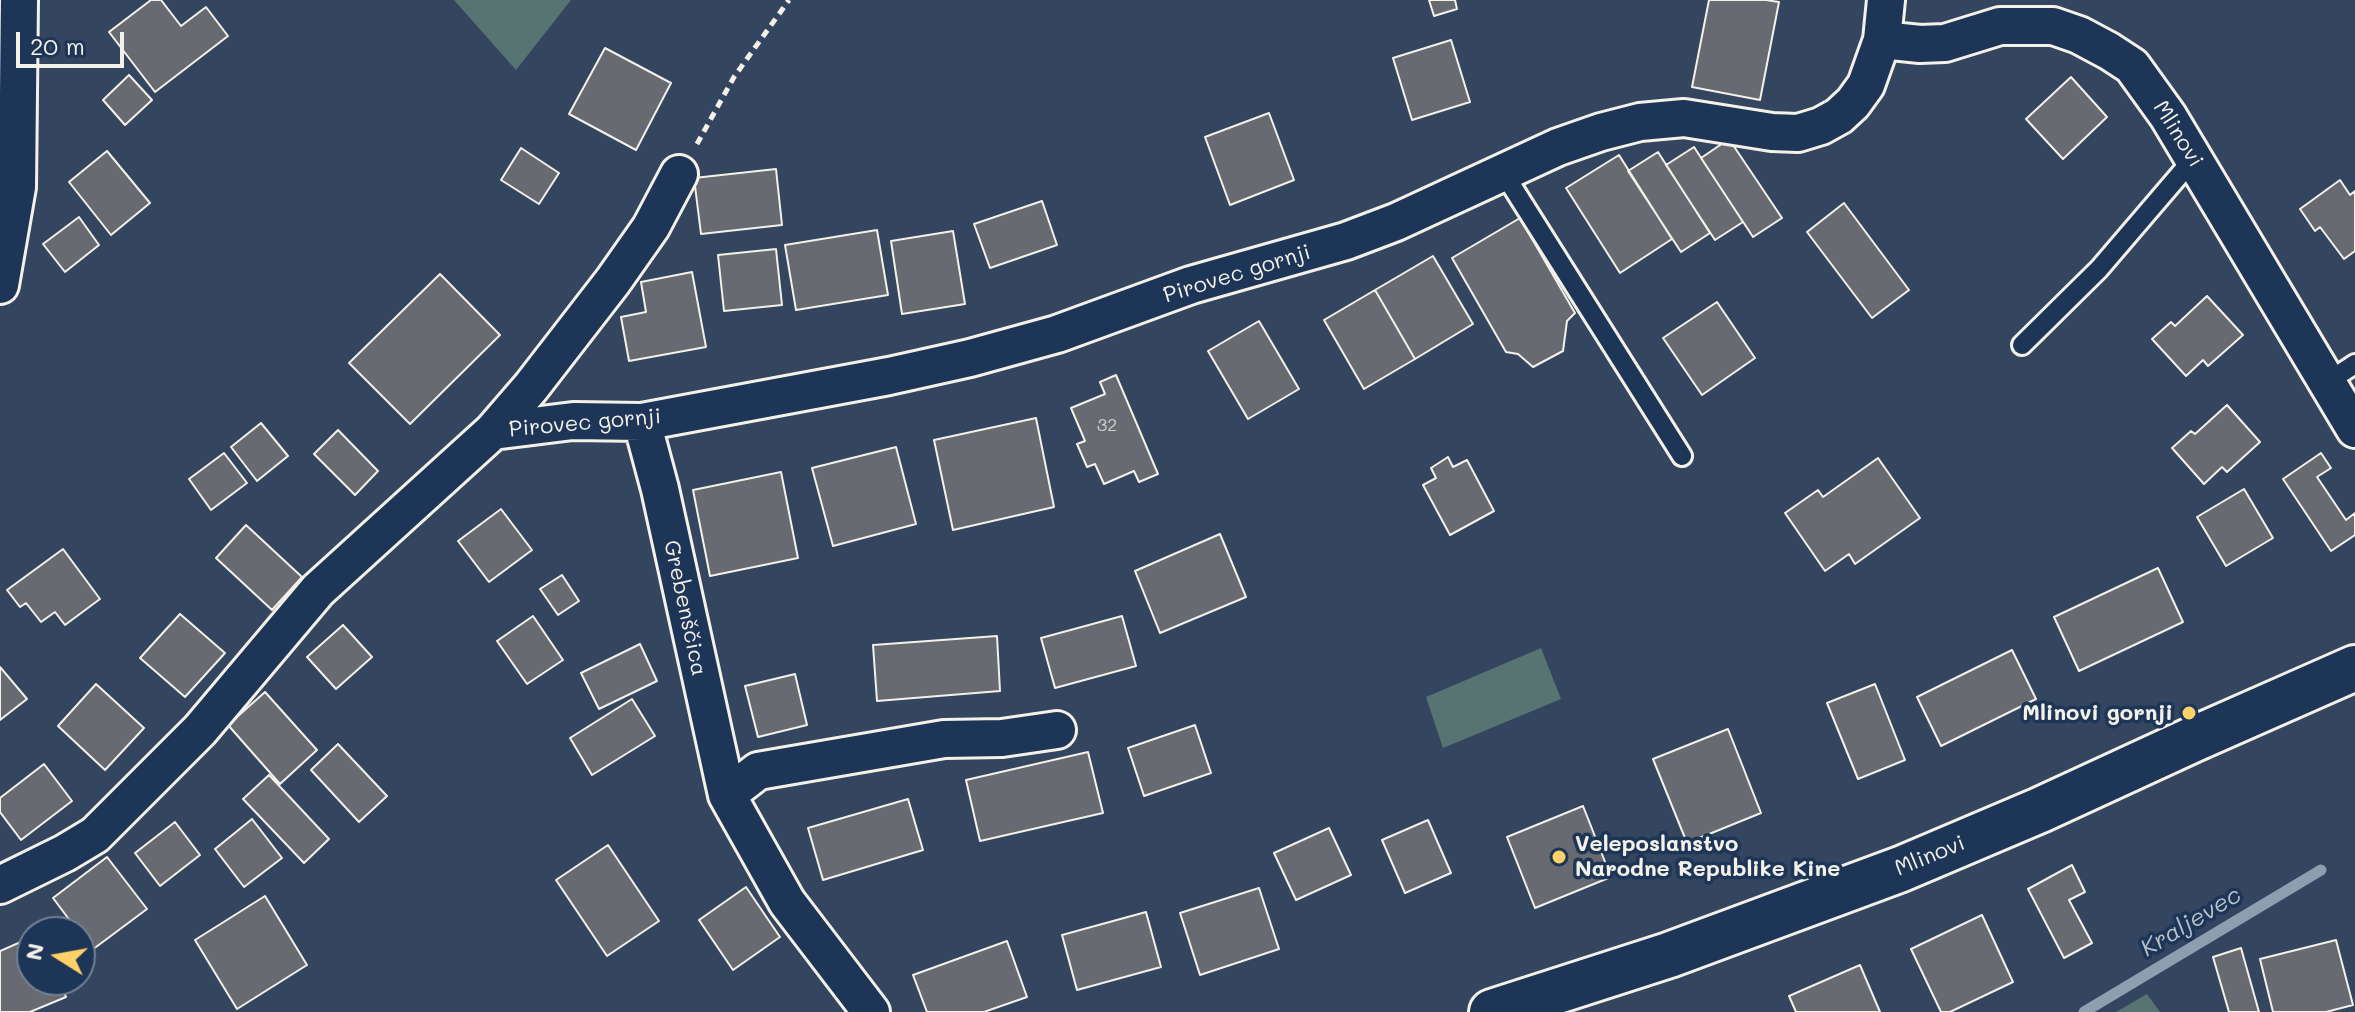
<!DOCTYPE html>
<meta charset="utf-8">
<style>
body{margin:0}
#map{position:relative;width:2355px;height:1012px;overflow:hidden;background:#33455f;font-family:Mali,sans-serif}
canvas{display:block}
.north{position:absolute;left:16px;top:916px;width:80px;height:80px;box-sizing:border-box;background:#1d3557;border:2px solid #738091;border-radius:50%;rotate:281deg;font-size:22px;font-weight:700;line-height:32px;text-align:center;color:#f4f1e8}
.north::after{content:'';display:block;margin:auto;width:28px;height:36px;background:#ffd166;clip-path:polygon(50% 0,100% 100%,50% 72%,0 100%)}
.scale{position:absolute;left:16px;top:32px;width:108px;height:36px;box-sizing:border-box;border:4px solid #f4f1e8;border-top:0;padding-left:10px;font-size:24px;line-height:28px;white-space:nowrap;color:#f4f1e8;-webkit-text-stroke:6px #1d3557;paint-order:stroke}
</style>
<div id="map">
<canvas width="2355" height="1012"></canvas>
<div class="north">N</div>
<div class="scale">20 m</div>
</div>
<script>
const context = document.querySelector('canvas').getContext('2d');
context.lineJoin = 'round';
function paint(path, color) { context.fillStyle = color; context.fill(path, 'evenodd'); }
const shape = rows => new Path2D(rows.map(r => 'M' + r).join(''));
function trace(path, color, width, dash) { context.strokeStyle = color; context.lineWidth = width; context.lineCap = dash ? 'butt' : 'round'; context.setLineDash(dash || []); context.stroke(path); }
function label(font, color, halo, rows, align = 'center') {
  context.font = font + ' Mali,sans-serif'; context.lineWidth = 7; context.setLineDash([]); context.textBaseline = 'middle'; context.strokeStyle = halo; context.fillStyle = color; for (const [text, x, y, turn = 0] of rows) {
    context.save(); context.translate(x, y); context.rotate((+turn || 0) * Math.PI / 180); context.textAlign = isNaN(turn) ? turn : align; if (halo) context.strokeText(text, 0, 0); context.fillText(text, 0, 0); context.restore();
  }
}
paint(shape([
 [454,0,571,0,516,70],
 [1541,648,1561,699,1443,748,1426,697],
 [2147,994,2160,1012,2116,1012]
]), '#587472');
trace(shape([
 [2084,1012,2321,870]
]), '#8c9fb1', 11);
const building = shape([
 [151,0,161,0,181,26,206,7,228,36,155,92,109,32,151,0],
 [1429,0,1455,0,1457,9,1434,16,1429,0],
 [1709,0,1766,0,1779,2,1760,100,1692,87,1709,0],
 [1451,40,1470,102,1412,120,1393,58,1451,40],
 [605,48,671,83,636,150,569,114,605,48],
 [129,75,152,100,125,125,103,100,129,75],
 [2071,77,2107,117,2063,159,2026,119,2071,77],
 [1269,113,1294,180,1230,205,1205,137,1269,113],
 [1729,139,1782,218,1753,237,1701,158,1729,139],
 [1694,147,1743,222,1715,240,1666,165,1694,147],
 [521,148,559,173,539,204,501,180,521,148],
 [107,151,150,203,111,235,69,182,107,151],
 [1658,152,1710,233,1681,252,1628,171,1658,152],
 [1619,155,1672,239,1620,273,1566,188,1619,155],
 [776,169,782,225,701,234,694,178,776,169],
 [2340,180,2350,195,2355,191,2355,251,2344,259,2320,227,2315,231,2300,209,2340,180],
 [1042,201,1057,245,990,268,974,224,1042,201],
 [1844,203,1909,290,1872,318,1807,232,1844,203],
 [79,217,99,245,65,272,43,244,79,217],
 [1520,218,1575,313,1567,321,1563,351,1533,367,1518,354,1506,352,1452,258,1520,218],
 [877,230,888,295,796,310,785,245,877,230],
 [953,231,965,304,902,314,891,241,953,231],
 [776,249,782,305,724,311,718,255,776,249],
 [1433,256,1473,324,1415,359,1375,290,1433,256],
 [692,272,706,347,629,361,621,317,646,312,641,282,692,272],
 [440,274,500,335,410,424,349,363,440,274],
 [1375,290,1415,359,1364,389,1324,320,1375,290],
 [2207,296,2243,335,2208,366,2203,360,2186,376,2152,339,2171,322,2175,326,2207,296],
 [1717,302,1755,358,1702,395,1663,338,1717,302],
 [1259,321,1299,389,1248,419,1208,351,1259,321],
 [1116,375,1158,474,1139,482,1134,471,1104,484,1095,464,1087,467,1077,444,1085,441,1071,408,1105,394,1100,382,1116,375],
 [2227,405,2260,442,2227,472,2222,467,2204,484,2172,448,2191,431,2195,434,2227,405],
 [1036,418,1054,507,953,530,934,440,1036,418],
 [261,423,288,456,257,481,231,447,261,423],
 [338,430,378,471,355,495,314,454,338,430],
 [896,447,916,524,833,546,812,468,896,447],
 [224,453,247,483,211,510,189,479,224,453],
 [2321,453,2331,468,2317,477,2346,520,2355,513,2355,535,2331,551,2283,479,2321,453],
 [1448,457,1453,467,1467,460,1494,511,1450,535,1423,485,1436,478,1431,468,1448,457],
 [1878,458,1920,518,1855,564,1849,554,1825,571,1785,513,1818,490,1823,497,1878,458],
 [781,472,798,558,710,576,693,490,781,472],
 [2244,489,2273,538,2226,566,2197,517,2244,489],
 [501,509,532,550,489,582,458,541,501,509],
 [246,525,302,577,272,610,216,558,246,525],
 [1220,534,1246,597,1160,633,1135,571,1220,534],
 [63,549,100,599,65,625,55,612,41,622,26,603,20,607,7,590,63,549],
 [2158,568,2183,622,2079,671,2054,617,2158,568],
 [562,575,579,601,558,615,540,589,562,575],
 [180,614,225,653,185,697,140,658,180,614],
 [533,616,563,660,527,684,497,641,533,616],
 [1122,616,1136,666,1055,688,1041,638,1122,616],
 [343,625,372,657,336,689,307,657,343,625],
 [997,636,1000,691,877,701,873,645,997,636],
 [640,644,657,681,599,709,581,673,640,644],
 [2012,650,2036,699,1941,746,1917,697,2012,650],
 [0,667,27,699,0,720,0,667],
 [795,674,807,725,758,737,745,686,795,674],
 [96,684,144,728,105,770,58,726,96,684],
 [1875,684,1905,760,1858,779,1827,703,1875,684],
 [265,692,317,750,280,784,228,725,265,692],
 [632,699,655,736,592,775,570,738,632,699],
 [1195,725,1211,773,1144,796,1128,748,1195,725],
 [1728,729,1761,813,1687,843,1653,759,1728,729],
 [338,744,387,796,359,822,311,770,338,744],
 [1088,752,1103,813,980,841,966,780,1088,752],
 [44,764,72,801,21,840,0,812,0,798,44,764],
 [269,775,329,839,304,863,243,799,269,775],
 [908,799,923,850,823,880,808,828,908,799],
 [1583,806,1611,877,1535,908,1507,837,1583,806],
 [252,819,282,858,244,887,215,849,252,819],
 [1428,820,1451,873,1405,893,1382,840,1428,820],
 [175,822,200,855,160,886,135,853,175,822],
 [1329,828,1351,875,1296,900,1274,853,1329,828],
 [608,845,659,921,607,956,556,880,608,845],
 [107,857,147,909,92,950,53,898,107,857],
 [2072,865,2085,892,2069,900,2092,943,2064,958,2028,889,2072,865],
 [746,887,780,937,733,970,699,920,746,887],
 [1259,888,1279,949,1200,975,1180,913,1259,888],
 [265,896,307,965,237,1009,195,940,265,896],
 [1146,912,1161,967,1077,990,1062,935,1146,912],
 [1982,915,2013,982,1950,1012,1941,1012,1911,949,1982,915],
 [32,937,32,980,59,980,66,997,30,1012,0,1012,0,951,32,937],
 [2336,940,2353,1005,2326,1012,2273,1012,2260,959,2336,940],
 [1007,941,1027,997,984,1012,927,1012,913,975,1007,941],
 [2241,948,2259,1012,2229,1012,2213,957,2241,948],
 [1860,965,1880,1012,1796,1012,1789,996,1860,965]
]);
paint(building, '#676a71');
trace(building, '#f4f1e8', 2);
const service = shape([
 [1503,172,1682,456],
 [2022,345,2099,269,2194,158],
 [2326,383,2355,364]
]);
const minor = shape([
 [1882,40,1920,44,1945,43,2000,26,2053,26,2079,35,2109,51,2132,66,2168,116,2355,429],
 [0,285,17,187,19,0],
 [642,422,660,489,727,795,787,902,871,1012],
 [493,431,573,421,642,422,889,376,970,358,1057,334,1191,285,1346,241,1396,222,1558,147,1601,132,1640,122,1684,118,1772,132,1798,133,1821,126,1839,116,1853,103,1866,85,1882,40,1886,0],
 [727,795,758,771,944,739,1002,738,1057,730],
 [0,885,65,853,95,835,200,730,318,590,493,431,531,387,613,281,651,227,679,174]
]);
const secondary = shape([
 [1492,1012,1669,955,1901,869,2040,810,2194,739,2355,668]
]);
trace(service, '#f4f1e8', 24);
trace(minor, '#f4f1e8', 42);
trace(secondary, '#f4f1e8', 50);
trace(shape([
 [697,144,734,77,789,0]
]), '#f4f1e8', 5, [8, 6]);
trace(service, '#1d3557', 18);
trace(minor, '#1d3557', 36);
trace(secondary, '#1d3557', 44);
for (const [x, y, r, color] of [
 [2189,713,8,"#ffd166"],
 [1559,857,8,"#ffd166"]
]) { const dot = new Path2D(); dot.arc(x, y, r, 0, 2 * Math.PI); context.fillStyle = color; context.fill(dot); trace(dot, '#1d3557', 3); }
label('18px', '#d1cfca', null, [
 ["32",1107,425]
]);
label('22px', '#f4f1e8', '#1d3557', [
 ["Mlinovi",2178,134,58],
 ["Pirovec gornji",1237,274,-17],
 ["Pirovec gornji",585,423,-5],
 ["Grebenščica",685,608,78],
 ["Mlinovi",1930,856,-22]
]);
label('bold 22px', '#f4f1e8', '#1d3557', [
 ["Mlinovi gornji",2173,713],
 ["Veleposlanstvo",1575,844,"left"],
 ["Narodne Republike Kine",1575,869,"left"]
], 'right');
label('italic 24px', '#b7c1c8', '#1d3557', [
 ["Kraljevec",2191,922,-31]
]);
</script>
